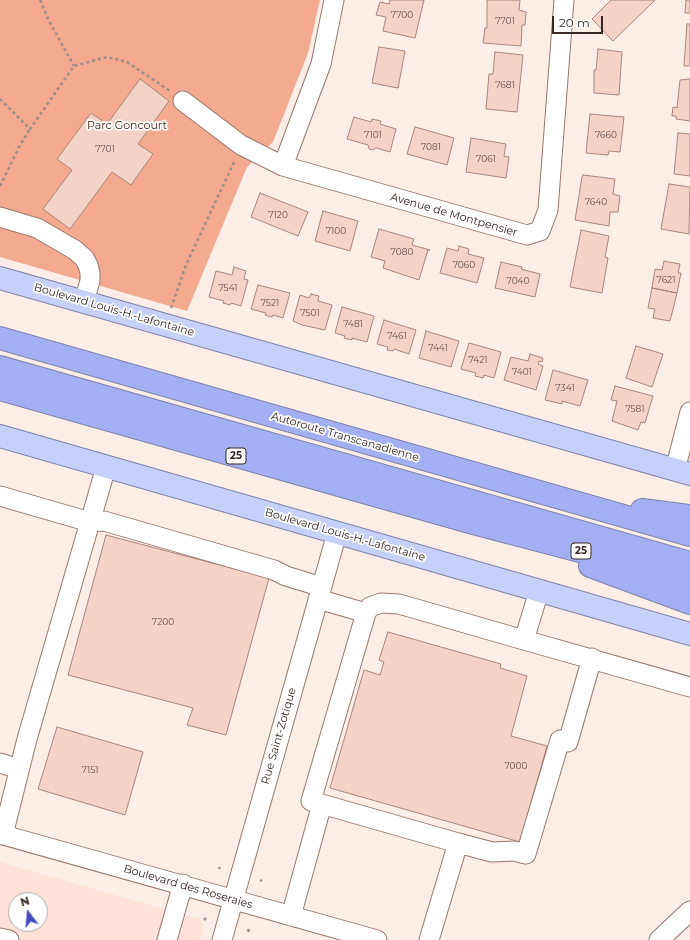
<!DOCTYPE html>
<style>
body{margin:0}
#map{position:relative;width:690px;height:940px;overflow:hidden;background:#fcede7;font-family:Montserrat,sans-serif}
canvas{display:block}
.north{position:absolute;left:8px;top:892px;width:40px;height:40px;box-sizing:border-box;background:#fff;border:1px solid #afa9a7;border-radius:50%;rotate:344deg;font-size:11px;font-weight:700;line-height:16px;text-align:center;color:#362824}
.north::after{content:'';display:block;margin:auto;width:14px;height:18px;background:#444cc1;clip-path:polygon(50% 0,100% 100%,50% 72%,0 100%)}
.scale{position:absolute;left:552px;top:16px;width:51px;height:18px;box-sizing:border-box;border:2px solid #362824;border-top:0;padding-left:5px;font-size:12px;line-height:14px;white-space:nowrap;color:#362824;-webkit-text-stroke:3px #fff;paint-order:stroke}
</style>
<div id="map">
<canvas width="690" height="940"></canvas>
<div class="north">N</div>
<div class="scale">20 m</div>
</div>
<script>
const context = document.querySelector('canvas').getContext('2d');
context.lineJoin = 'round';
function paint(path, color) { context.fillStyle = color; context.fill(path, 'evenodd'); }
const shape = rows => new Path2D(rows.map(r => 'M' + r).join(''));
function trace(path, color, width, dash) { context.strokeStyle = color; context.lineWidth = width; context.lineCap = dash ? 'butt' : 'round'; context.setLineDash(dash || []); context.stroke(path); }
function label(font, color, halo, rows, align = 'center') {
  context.font = font + ' Montserrat,sans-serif'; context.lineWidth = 3.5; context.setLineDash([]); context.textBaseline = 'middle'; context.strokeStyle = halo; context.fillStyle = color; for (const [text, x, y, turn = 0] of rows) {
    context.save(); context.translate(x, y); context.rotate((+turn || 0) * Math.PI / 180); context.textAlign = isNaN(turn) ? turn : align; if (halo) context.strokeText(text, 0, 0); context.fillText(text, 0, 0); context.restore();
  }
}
paint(shape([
 [0,862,199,919,202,921,203,927,200,940,0,940],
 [16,900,40,900,40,924,16,924]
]), '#fee2d9');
paint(shape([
 [0,0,320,0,308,53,273,142,247,167,187,311,0,257]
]), '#f3aa91');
const building = shape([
 [390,0,424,0,415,38,383,31,386,17,376,15,380,2,389,4,390,0],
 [487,0,520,0,519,10,526,12,525,25,522,25,521,46,483,43,485,28,487,28,487,0],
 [611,0,655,0,613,41,592,19,611,0],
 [686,0,690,0,690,13,685,13,686,0],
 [687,24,690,24,690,66,684,66,687,24],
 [379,47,405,51,398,88,372,83,379,47],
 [598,49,622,52,619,95,594,93,594,70,596,70,598,49],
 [495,52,523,55,517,112,486,109,489,74,493,74,495,52],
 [140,79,169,101,138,144,153,154,131,185,112,172,70,229,43,209,72,170,57,159,91,113,107,124,140,79],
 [690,79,690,121,676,119,676,116,672,116,673,107,677,108,680,80,690,79],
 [590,114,624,117,620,152,609,151,608,155,586,153,590,114],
 [354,117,371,122,372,119,381,121,380,124,396,129,390,152,376,148,373,150,369,149,368,145,347,139,354,117],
 [415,127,454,138,447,165,407,154,415,127],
 [678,133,690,134,690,176,674,174,678,133],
 [471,138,506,144,504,156,509,157,506,178,466,172,471,138],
 [583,175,615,179,613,194,620,196,618,212,610,212,609,226,575,220,582,177,583,175],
 [669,184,690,187,689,234,661,229,669,184],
 [260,193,308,212,298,236,251,217,260,193],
 [323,211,358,221,350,251,315,241,323,211],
 [379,229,414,239,412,245,430,250,428,250,419,280,383,268,385,261,371,257,379,229],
 [581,230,609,236,605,257,608,258,602,293,570,287,581,230],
 [459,246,469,249,468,254,484,258,477,283,440,273,447,248,458,251,459,246],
 [664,261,680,264,678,273,681,273,677,293,652,288,655,269,662,270,664,261],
 [501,262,522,267,521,269,540,274,535,297,495,288,501,262],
 [234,267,246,271,244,279,248,280,241,306,231,303,230,305,223,303,224,301,209,297,216,271,232,275,234,267],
 [258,285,290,293,283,318,273,315,272,317,265,315,266,313,251,309,258,285],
 [652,288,677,293,670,321,653,318,655,309,648,308,652,288],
 [311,294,319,296,318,301,332,305,325,330,302,325,293,321,300,295,309,298,311,294],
 [342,307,374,316,367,342,352,338,352,340,344,338,345,336,335,333,342,307],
 [384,320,416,330,409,354,394,349,393,351,387,350,388,347,377,344,384,320],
 [426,331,459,341,451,367,419,358,426,331],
 [469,343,501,352,494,378,484,375,483,378,475,376,476,373,461,369,469,343],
 [636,346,663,354,652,387,626,378,636,346],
 [530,354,543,358,542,362,539,361,538,364,543,366,536,390,504,380,511,357,528,361,530,354],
 [553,370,588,380,580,406,562,401,562,404,545,400,553,370],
 [615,386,653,396,645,423,641,422,638,430,612,421,617,401,611,400,615,386],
 [106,535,269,578,226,735,187,725,193,708,68,675,106,535],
 [388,632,501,664,500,668,527,676,511,736,547,746,520,842,330,788,364,670,380,675,384,662,379,660,388,632],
 [57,727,143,752,125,815,38,789,57,727]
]);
paint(building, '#f4d2c6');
trace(building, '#a8867a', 1);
const minor = shape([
 [183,101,241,145,283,166,527,235,540,231,548,210,564,0],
 [283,166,321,64,334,0],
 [0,217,37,228,75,250,84,258,88,265,90,273,90,281,84,301],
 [675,470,690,412],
 [0,496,90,522,104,521,274,570,286,576,322,587],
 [539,591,524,640,690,687],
 [318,599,366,613,311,801,458,843,429,940],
 [366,613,370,607,381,603,399,604,524,640],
 [0,763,19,769],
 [0,834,377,940],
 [3,835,27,739,106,467],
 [458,843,492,852,514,851,526,854,560,740,568,742,592,658],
 [291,916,322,804],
 [0,938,9,940],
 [167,940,183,884],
 [222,940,337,533],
 [659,940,690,911]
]);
const major = shape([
 [0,278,690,474],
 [0,436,690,634]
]);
const highway = shape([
 [0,338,690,535],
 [0,367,690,563],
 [0,389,473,523,690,580],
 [642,510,690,516],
 [590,566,690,603]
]);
trace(minor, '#99776c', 21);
trace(major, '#7c80ab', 24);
trace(highway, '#7c80ab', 24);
trace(shape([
 [40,0,49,21,74,66],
 [0,99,30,129,74,66,107,57,127,62,170,91],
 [0,186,20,145,30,129],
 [171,308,186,265,235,160],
 [219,867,220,869],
 [260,881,262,880],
 [204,920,206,918],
 [248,929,249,932]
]), '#9e8f8a', 2.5, [3, 3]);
trace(minor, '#fff', 19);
trace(major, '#c7d0f8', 22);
trace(highway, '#a2b0f3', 22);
label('9px', '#66524c', null, [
 ["7700",402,15],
 ["7701",505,21],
 ["7681",505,85],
 ["7101",373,135],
 ["7660",606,135],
 ["7081",431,147],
 ["7701",105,149],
 ["7061",486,159],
 ["7640",596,202],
 ["7120",278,215],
 ["7100",336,231],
 ["7080",402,252],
 ["7060",464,265],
 ["7621",666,280],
 ["7040",518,281],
 ["7541",228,288],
 ["7521",270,303],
 ["7501",310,313],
 ["7481",353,324],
 ["7461",397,336],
 ["7441",438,348],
 ["7421",478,360],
 ["7401",522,372],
 ["7341",565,388],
 ["7581",635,409],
 ["7200",163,622],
 ["7000",516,766],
 ["7151",90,770]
]);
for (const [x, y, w] of [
 [236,456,20],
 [581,551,20]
]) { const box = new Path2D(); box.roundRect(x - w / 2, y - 8, w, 16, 3); context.fillStyle = '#fff'; context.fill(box); trace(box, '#362824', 1); }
label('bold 10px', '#362824', null, [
 ["25",236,456],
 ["25",581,551]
]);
label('11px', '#4a1906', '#fff', [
 ["Parc Goncourt",127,126]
]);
label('11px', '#362824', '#fff', [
 ["Avenue de Montpensier",454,215,16],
 ["Boulevard Louis-H.-Lafontaine",114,310,16],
 ["Autoroute Transcanadienne",345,437,16],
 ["Boulevard Louis-H.-Lafontaine",345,535,16],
 ["Rue Saint-Zotique",279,736,-74],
 ["Boulevard des Roseraies",188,887,16]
]);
</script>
